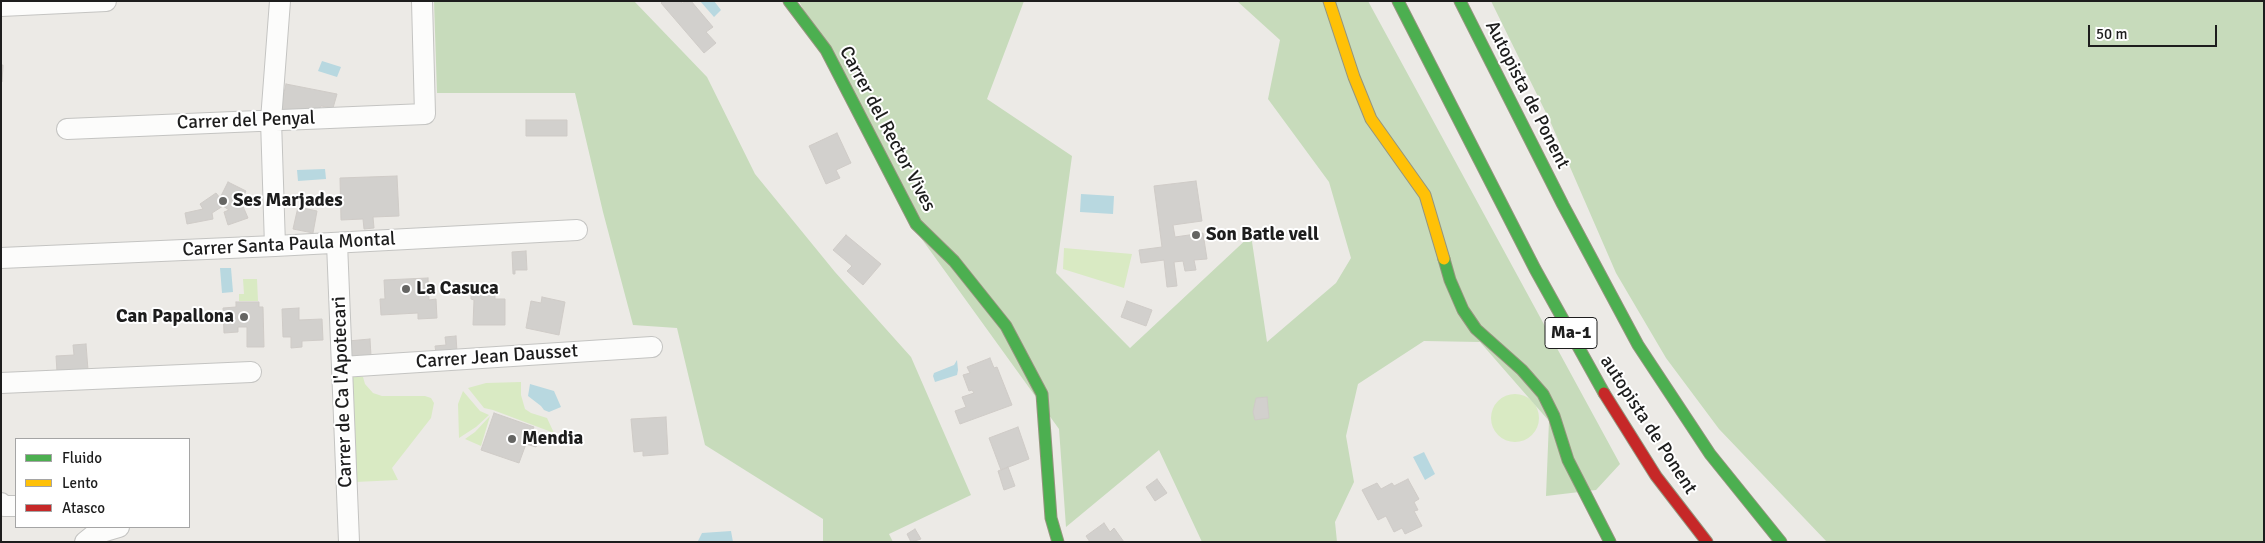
<!DOCTYPE html>
<style>
body{margin:0}
#map{position:relative;width:2265px;height:543px;overflow:hidden;background:#eceae6;font-family:Signika,sans-serif}
canvas{display:block}
.frame{position:absolute;inset:0;border:2px solid #1d1d1d;pointer-events:none}
.legend{position:absolute;left:15px;top:438px;width:175px;height:90px;box-sizing:border-box;background:#fff;border:1px solid #a5a5a5;margin:0;padding:6px 9px;list-style:none;font-size:15px;color:#1d1d1d}
.legend li{display:flex;align-items:center;gap:10px;height:25px}
.legend b{width:25px;border:1px solid #a5a5a5}
.scale{position:absolute;left:2088px;top:25px;width:129px;height:22px;box-sizing:border-box;border:2px solid #1d1d1d;border-top:0;padding-left:6px;font-size:15px;line-height:18px;white-space:nowrap;color:#1d1d1d;-webkit-text-stroke:4px #fff;paint-order:stroke}
</style>
<div id="map">
<canvas width="2265" height="543"></canvas>
<div class="frame"></div>
<ul class="legend">
<li><b style="height:6px;background:#4caf50"></b>Fluido</li>
<li><b style="height:6px;background:#ffc107"></b>Lento</li>
<li><b style="height:6px;background:#c62828"></b>Atasco</li>
</ul>
<div class="scale">50 m</div>
</div>
<script>
const context = document.querySelector('canvas').getContext('2d');
context.lineJoin = 'round';
function paint(path, color) { context.fillStyle = color; context.fill(path, 'evenodd'); }
const shape = rows => new Path2D(rows.map(r => 'M' + r).join(''));
function trace(path, color, width, dash) { context.strokeStyle = color; context.lineWidth = width; context.lineCap = dash ? 'butt' : 'round'; context.setLineDash(dash || []); context.stroke(path); }
function label(font, color, halo, rows, align = 'center') {
  context.font = font + ' Signika,sans-serif'; context.lineWidth = 4; context.setLineDash([]); context.textBaseline = 'middle'; context.strokeStyle = halo; context.fillStyle = color; for (const [text, x, y, turn = 0] of rows) {
    context.save(); context.translate(x, y); context.rotate((+turn || 0) * Math.PI / 180); context.textAlign = isNaN(turn) ? turn : align; if (halo) context.strokeText(text, 0, 0); context.fillText(text, 0, 0); context.restore();
  }
}
paint(shape([
 [1064,248,1132,254,1124,288,1063,269],
 [243,279,257,279,258,301,239,301,239,294,244,294],
 [351,377,363,377,365,384,373,393,382,396,425,396,431,398,434,403,431,418,392,468,398,480,355,482],
 [521,382,521,395,525,409,531,413,547,418,554,433,493,410,484,408,468,388,486,383],
 [463,391,480,411,489,415,476,427,459,438,458,404],
 '1491 418a24 24 0 1 1 48 0a24 24 0 1 1-48 0Z',
 [490,416,481,446,465,439,475,432]
]), '#d9eac3');
paint(shape([
 [434,1,634,1,707,77,755,174,835,272,911,357,971,495,889,534,893,542,823,542,823,519,705,445,677,328,633,325,603,212,575,93,437,93],
 [799,1,1024,1,987,99,1072,156,1056,273,1130,348,1251,235,1267,342,1336,283,1351,258,1329,182,1268,99,1280,40,1237,1,1368,1,1620,464,1596,490,1546,496,1549,421,1480,342,1424,341,1358,384,1346,436,1354,482,1335,522,1337,542,1202,542,1159,450,1066,527,1059,429,908,220],
 [1491,1,2264,1,2264,542,1827,542,1719,429,1666,358,1616,273,1550,121]
]), '#c7dbbb');
paint(shape([
 [700,1,714,1,721,10,714,17],
 [322,61,341,67,337,77,318,71],
 [325,169,326,179,298,181,297,170],
 [1081,194,1114,196,1113,214,1080,212],
 [220,268,231,268,233,292,222,293],
 [957,360,958,370,957,375,935,382,933,376,934,373,954,365],
 [530,384,554,391,561,407,549,412,544,410,541,406,528,396],
 [1424,452,1435,474,1425,480,1413,457],
 [731,531,733,542,698,541,702,533]
]), '#b8d8e0');
const building = shape([
 [663,1,680,1,682,3,691,1,713,27,706,32,716,43,704,53,661,3,663,1],
 [1,65,3,65,2,82,1,82,1,65],
 [286,84,337,94,333,108,321,106,319,110,280,111,286,84],
 [526,120,567,120,567,136,526,136,526,120],
 [837,133,851,163,836,170,840,178,826,184,809,146,837,133],
 [397,176,399,216,373,217,374,228,364,229,363,219,341,220,340,178,397,176],
 [1196,181,1202,221,1173,225,1175,237,1203,233,1207,259,1194,260,1196,270,1185,271,1183,261,1174,262,1177,286,1167,287,1164,260,1141,263,1139,250,1162,247,1154,186,1196,181],
 [228,182,246,191,239,205,242,204,248,218,228,225,224,212,229,210,223,206,212,213,213,219,187,224,185,213,203,209,200,204,216,193,220,198,228,182],
 [298,207,317,211,313,233,293,229,298,207],
 [846,235,881,264,863,285,847,271,852,266,833,250,846,235],
 [526,251,527,270,515,270,515,274,513,274,512,252,526,251],
 [428,278,429,300,436,299,437,318,418,319,418,313,381,315,380,299,385,299,384,280,428,278],
 [471,285,495,285,495,299,505,299,505,325,473,325,474,300,471,299,471,285],
 [542,297,565,302,559,335,526,328,531,301,541,303,542,297],
 [1127,301,1152,310,1146,326,1121,317,1127,301],
 [236,302,259,302,259,307,263,307,264,347,247,347,247,327,238,327,238,332,224,333,223,308,236,307,236,302],
 [299,308,299,320,322,319,323,340,302,341,302,347,291,348,291,337,283,337,282,309,299,308],
 [456,336,457,352,436,353,435,346,446,345,445,337,456,336],
 [370,339,371,356,350,358,348,341,370,339],
 [86,344,88,370,57,372,56,356,74,355,73,345,86,344],
 [990,358,994,368,997,367,1012,405,960,424,955,411,966,407,962,397,974,393,972,390,969,391,963,375,970,373,967,367,990,358],
 [1267,397,1269,418,1255,420,1253,412,1256,398,1267,397],
 [494,413,534,427,532,431,541,434,536,447,526,444,519,463,481,450,494,413],
 [666,417,668,454,643,456,643,451,634,452,631,419,666,417],
 [1018,427,1029,459,1001,470,989,438,1018,427],
 [1008,467,1015,486,1004,490,998,471,1008,467],
 [1157,479,1167,493,1155,501,1146,487,1157,479],
 [1408,479,1419,499,1414,502,1418,510,1414,511,1422,526,1405,534,1402,528,1394,532,1386,516,1378,520,1362,490,1377,483,1381,489,1392,483,1394,486,1408,479],
 [1104,523,1110,532,1114,528,1124,542,1090,542,1086,536,1104,523],
 [915,529,921,539,911,542,907,534,915,529]
]);
paint(building, '#d2d0cd');
trace(building, '#cfcbc7', 1);
const street = shape([
 [1,6,106,1],
 [67,129,425,114,422,1],
 [337,243,349,542],
 [275,246,271,120,280,1],
 [1,258,275,246,577,230],
 [342,367,652,347],
 [1,383,251,372],
 [1,503,4,506,16,506],
 [85,542,95,534,119,527]
]);
const fast = shape([
 [789,1,826,50,916,224,954,261,1006,326,1042,394,1051,518,1058,542],
 [1398,1,1535,269,1604,393],
 [1460,1,1563,205,1638,345,1710,454,1781,542],
 [1444,259,1450,280,1463,310,1476,329,1522,370,1543,394,1554,416,1568,460,1610,542]
]);
const slow = shape([
 [1329,1,1354,77,1371,119,1425,195,1444,259]
]);
const jam = shape([
 [1604,393,1656,476,1707,542]
]);
trace(street, '#c4c4c2', 22);
trace(fast, '#95957e', 13);
trace(slow, '#95957e', 13);
trace(jam, '#95957e', 13);
trace(street, '#fcfcfb', 20);
trace(fast, '#4caf50', 11);
trace(slow, '#ffc107', 11);
trace(jam, '#c62828', 11);
for (const [x, y, r, color] of [
 [223,201,5,"#656563"],
 [1196,235,5,"#656563"],
 [406,289,5,"#656563"],
 [244,317,5,"#656563"],
 [512,439,5,"#656563"]
]) { const dot = new Path2D(); dot.arc(x, y, r, 0, 2 * Math.PI); context.fillStyle = color; context.fill(dot); trace(dot, '#fff', 2); }
for (const [x, y, w] of [
 [1571,333,52]
]) { const box = new Path2D(); box.roundRect(x - w / 2, y - 15.5, w, 31, 4); context.fillStyle = '#fff'; context.fill(box); trace(box, '#1d1d1d', 1); }
label('bold 18px', '#1d1d1d', null, [
 ["Ma-1",1571,333]
]);
label('19px', '#1d1d1d', '#fff', [
 ["Autopista de Ponent",1527,95,63],
 ["Carrer del Penyal",246,121,-2],
 ["Carrer del Rector Vives",887,129,62],
 ["Carrer Santa Paula Montal",289,245,-3],
 ["Carrer Jean Dausset",497,357,-4],
 ["Carrer de Ca l'Apotecari",343,392,-92],
 ["autopista de Ponent",1648,425,57]
]);
label('bold 19px', '#1d1d1d', '#fff', [
 ["Ses Marjades",233,201],
 ["Son Batle vell",1206,235],
 ["La Casuca",416,289],
 ["Can Papallona",234,317,"right"],
 ["Mendia",522,439]
], 'left');
</script>
